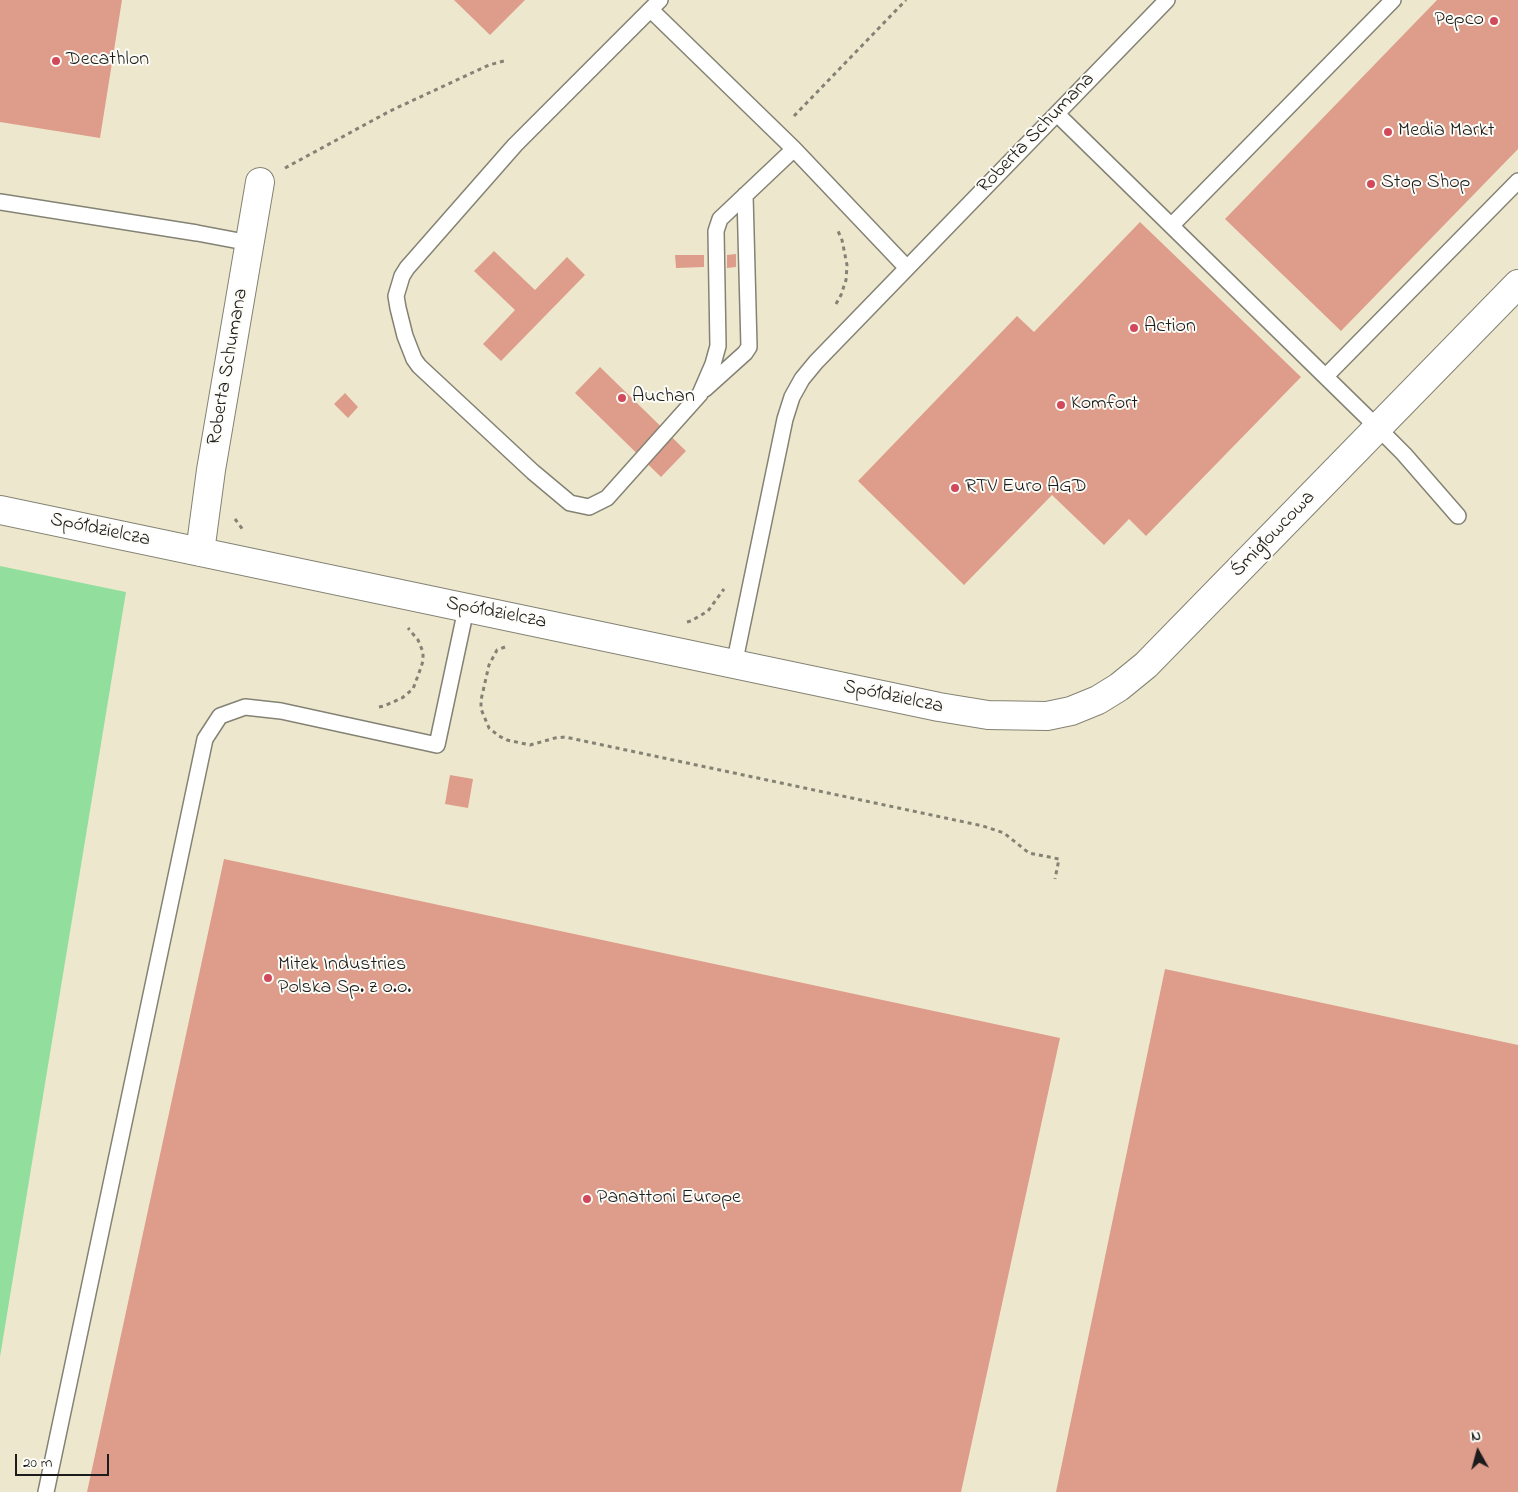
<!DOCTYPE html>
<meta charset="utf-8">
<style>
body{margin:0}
#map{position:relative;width:1518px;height:1492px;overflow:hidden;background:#ede8cd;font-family:"Indie Flower",sans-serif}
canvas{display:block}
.north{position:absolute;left:1453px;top:1427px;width:50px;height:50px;-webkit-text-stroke:4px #fdfcf7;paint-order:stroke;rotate:353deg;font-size:14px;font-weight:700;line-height:20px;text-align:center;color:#1c1c1c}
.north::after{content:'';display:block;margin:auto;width:18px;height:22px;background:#1c1c1c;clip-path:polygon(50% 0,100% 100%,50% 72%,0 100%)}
.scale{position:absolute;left:15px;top:1454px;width:94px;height:22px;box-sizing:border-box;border:2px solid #1c1c1c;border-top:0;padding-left:6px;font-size:15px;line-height:18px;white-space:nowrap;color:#1c1c1c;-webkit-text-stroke:4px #fdfcf7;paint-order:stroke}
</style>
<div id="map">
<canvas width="1518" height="1492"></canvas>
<div class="north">N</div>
<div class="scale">20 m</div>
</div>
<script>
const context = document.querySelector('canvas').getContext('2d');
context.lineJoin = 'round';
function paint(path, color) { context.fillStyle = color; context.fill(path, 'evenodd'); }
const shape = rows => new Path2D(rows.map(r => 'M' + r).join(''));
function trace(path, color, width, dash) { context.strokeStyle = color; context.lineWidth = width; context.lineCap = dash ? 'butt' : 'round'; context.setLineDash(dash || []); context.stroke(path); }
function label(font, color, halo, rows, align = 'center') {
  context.font = font + ' "Indie Flower",sans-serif'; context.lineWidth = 4; context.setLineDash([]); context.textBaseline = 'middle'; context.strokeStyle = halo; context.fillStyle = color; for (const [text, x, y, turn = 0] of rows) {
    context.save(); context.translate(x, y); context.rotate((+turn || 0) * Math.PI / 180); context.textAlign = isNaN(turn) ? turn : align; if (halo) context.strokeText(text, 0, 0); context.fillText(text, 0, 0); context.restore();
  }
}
paint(shape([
 [0,566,126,592,0,1357]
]), '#92df9d');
paint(shape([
 [0,0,122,0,100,138,0,122],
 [454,0,525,0,490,35],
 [1437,0,1518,0,1518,149,1341,331,1225,219],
 [1140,222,1301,377,1146,536,1129,519,1104,545,1052,495,964,585,858,481,1017,316,1034,332],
 [494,251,535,290,567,257,585,275,501,361,483,344,515,310,474,271],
 [736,254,736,267,727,268,727,255],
 [675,255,704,255,704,267,676,268],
 [600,367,686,451,661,477,575,393],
 [345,393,358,407,348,418,334,404],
 [450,775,473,779,468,808,445,804],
 [224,859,1060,1038,961,1492,87,1492],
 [1165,969,1518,1045,1518,1492,1056,1492]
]), '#de9c8a');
const lane = shape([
 [660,0,515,145,407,268,402,276,396,296,398,308,405,336,414,359,419,366,533,472,570,503,589,507,607,498,700,394,713,364,718,346,716,231,720,219,794,149],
 [651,10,794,149,907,268],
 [1057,114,1378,428,1404,454,1458,516],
 [0,202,197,233,250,243],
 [1172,225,1393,0],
 [1326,376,1518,181],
 [705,389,745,353,749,347,745,195],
 [734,665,785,419,792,397,802,379,816,362,1167,0],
 [46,1492,205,739,220,716,245,707,281,711,437,745,466,609]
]);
const street = shape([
 [0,510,939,707,988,715,1047,716,1071,711,1098,700,1119,687,1146,665,1518,284],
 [200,552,211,470,260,182]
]);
trace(lane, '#848274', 18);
trace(street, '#848274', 30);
trace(shape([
 [794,116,906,0],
 [285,168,390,111,489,65,504,61],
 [836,304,841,295,846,280,847,265,842,240,838,231],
 [235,519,243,530],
 [687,622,691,621,708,611,724,589],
 [505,647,497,650,489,665,481,700,481,709,489,728,499,736,507,740,530,745,555,738,565,737,983,826,1004,833,1029,853,1059,859,1055,879],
 [379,707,384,706,402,698,413,689,419,673,423,661,423,652,418,640,408,628]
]), '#848274', 3, [4, 4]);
trace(lane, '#fff', 15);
trace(street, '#fff', 28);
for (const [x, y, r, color] of [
 [1494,21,5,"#d1495b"],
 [56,61,5,"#d1495b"],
 [1388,132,5,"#d1495b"],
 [1371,184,5,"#d1495b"],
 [1134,328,5,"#d1495b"],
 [622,398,5,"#d1495b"],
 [1061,405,5,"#d1495b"],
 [955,488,5,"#d1495b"],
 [268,978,5,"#d1495b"],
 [587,1199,5,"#d1495b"]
]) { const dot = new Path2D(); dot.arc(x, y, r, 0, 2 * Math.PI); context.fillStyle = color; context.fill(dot); trace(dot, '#fdfcf7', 2); }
label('20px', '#1c1c1c', '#fdfcf7', [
 ["Pepco",1484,21,"right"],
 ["Decathlon",66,61],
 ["Media Markt",1398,132],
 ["Stop Shop",1381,184],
 ["Action",1144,328],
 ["Auchan",632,398],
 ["Komfort",1071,405],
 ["RTV Euro AGD",965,488],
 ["Mitek Industries",278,966],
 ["Polska Sp. z o.o.",278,989],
 ["Panattoni Europe",597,1199]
], 'left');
label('20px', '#1c1c1c', '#fdfcf7', [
 ["Roberta Schumana",1037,134,-46],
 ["Roberta Schumana",229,367,-80],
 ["Spółdzielcza",100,531,12],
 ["Śmigłowcowa",1274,535,-46],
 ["Spółdzielcza",496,614,11],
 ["Spółdzielcza",893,698,12]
]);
</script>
